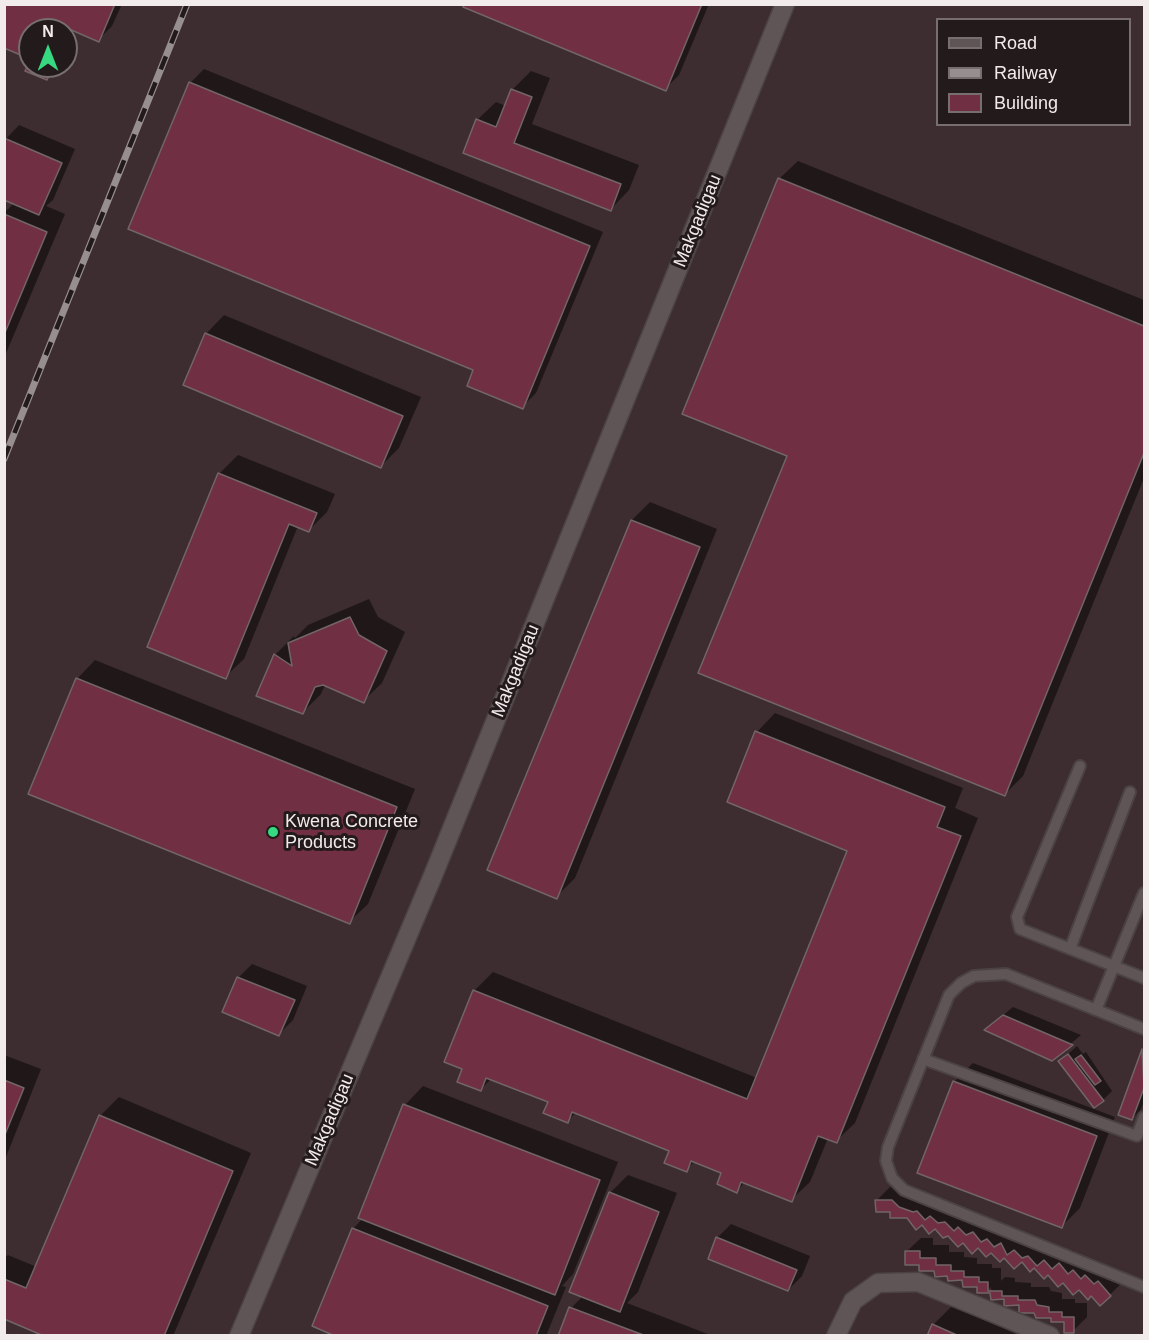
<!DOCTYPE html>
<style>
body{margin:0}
#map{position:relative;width:1149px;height:1340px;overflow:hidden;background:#2d2325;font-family:Helvetica,sans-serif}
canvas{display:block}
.frame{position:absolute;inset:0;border:6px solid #f2ebec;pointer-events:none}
.legend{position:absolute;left:936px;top:18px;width:195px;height:108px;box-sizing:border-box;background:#231a1c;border:2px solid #766e6f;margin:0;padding:8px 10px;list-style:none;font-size:18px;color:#f2ebec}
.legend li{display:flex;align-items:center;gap:12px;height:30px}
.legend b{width:30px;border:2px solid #766e6f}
.north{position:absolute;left:18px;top:18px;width:60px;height:60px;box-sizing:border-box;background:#231a1c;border:2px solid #766e6f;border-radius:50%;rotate:0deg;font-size:16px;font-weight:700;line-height:24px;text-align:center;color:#f2ebec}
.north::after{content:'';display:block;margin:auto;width:21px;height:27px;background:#36d880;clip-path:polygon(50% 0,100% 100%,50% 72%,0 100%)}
</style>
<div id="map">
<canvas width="1149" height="1340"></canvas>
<div class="frame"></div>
<ul class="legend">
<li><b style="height:8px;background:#5f5456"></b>Road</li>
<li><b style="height:8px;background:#968e8f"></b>Railway</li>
<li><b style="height:16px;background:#702f42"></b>Building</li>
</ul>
<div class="north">N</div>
</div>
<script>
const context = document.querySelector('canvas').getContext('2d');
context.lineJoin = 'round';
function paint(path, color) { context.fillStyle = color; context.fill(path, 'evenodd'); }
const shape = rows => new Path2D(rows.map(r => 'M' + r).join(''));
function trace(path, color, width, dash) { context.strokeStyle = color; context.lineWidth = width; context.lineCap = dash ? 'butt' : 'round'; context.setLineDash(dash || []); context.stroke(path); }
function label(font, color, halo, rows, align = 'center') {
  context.font = font + ' Helvetica,sans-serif'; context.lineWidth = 6; context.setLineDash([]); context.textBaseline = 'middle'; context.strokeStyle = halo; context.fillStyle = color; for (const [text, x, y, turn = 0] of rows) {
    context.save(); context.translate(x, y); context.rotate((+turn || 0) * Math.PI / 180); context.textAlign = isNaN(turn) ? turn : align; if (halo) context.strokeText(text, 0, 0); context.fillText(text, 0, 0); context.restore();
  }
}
paint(shape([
 [5,5,1144,5,1144,1335,5,1335],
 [938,20,1130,20,1130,124,938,124],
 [30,30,66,30,66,66,30,66]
]), '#3d2c30');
paint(shape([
 [4,4,122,4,112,26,98,40,75,30,66,51,66,30,30,30,30,57],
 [465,4,709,4,679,75,665,89],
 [30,63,30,66,59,66,46,78,27,70],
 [204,69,603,232,536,393,522,407,475,369,190,83],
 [531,71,550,78,532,124,639,165,629,190,611,209,477,120,496,102,506,106,512,90],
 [19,125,75,149,53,200,46,206,65,214,4,358,4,213,14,203,6,139],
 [798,161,1144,300,1144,478,1023,776,1004,795,779,179],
 [224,315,421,397,399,448,381,466,206,334],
 [238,455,335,494,327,512,309,530,298,526,244,659,225,677,219,474],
 [650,502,717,529,575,878,556,897,632,520],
 [369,599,378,617,405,632,382,683,363,701,325,685,321,694,303,712,258,695,275,655,294,636,295,638,308,625],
 [95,660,415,789,368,904,349,922,77,679],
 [775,713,963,788,955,808,978,818,855,1123,836,1141,828,1138,810,1182,791,1200,745,1182,737,1191,723,1173,695,1161,686,1170,671,1150,576,1112,568,1121,550,1101,492,1078,481,1089,464,1068,474,991,493,972,757,1078,849,850,757,732],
 [252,964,307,986,293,1020,279,1034,224,1011,238,978],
 [1013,1007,1081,1035,1052,1060,995,1022],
 [1077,1046,1083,1054,1086,1052,1112,1091,1103,1100,1060,1061],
 [1144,1049,1144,1101,1141,1109,1132,1119,1120,1114],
 [4,1055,41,1069,4,1162],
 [973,1063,1115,1117,1080,1208,1062,1226,954,1082],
 [423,1086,618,1162,573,1274,562,1286,566,1287,546,1336,339,1336,353,1229,363,1218,360,1217,405,1105],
 [119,1097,251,1153,173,1336,48,1336,4,1317,4,1258,8,1255,37,1267,100,1116],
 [628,1175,677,1193,638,1292,627,1303,713,1336,560,1336,571,1308,583,1296,610,1193],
 [891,1186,906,1186,1067,1256,1073,1250,1083,1261,1088,1257,1095,1266,1100,1262,1109,1272,1113,1268,1124,1281,1100,1304,1092,1294,1022,1260,963,1241,892,1211,877,1200],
 [731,1224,810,1256,802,1276,788,1290,717,1238],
 [921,1238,933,1238,933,1245,949,1245,949,1252,964,1252,964,1257,977,1258,977,1264,992,1264,992,1268,1001,1268,1001,1281,1005,1277,1015,1278,1015,1282,1031,1283,1031,1287,1049,1287,1051,1291,1062,1293,1062,1299,1075,1299,1075,1303,1087,1303,1087,1317,1073,1331,1066,1321,1005,1297,992,1298,991,1287,987,1291,963,1279,921,1264,907,1251],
 [952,1306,1021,1336,929,1336,933,1325]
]), '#0007');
const building = shape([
 [4,4,115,4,99,42,69,29,66,35,66,30,30,30,30,59,4,48,4,4],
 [464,4,702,4,666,91,463,7,464,4],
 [30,60,30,66,53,66,47,80,25,71,30,60],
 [189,82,590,246,523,409,467,386,473,370,128,229,189,82],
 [511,89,532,97,514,143,621,184,611,211,463,153,476,119,496,127,511,89],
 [4,138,62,163,39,215,4,200,4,138],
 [778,178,1144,326,1144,453,1005,796,698,673,787,456,682,414,778,178],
 [4,214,47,232,4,335,4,214],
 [205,333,403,416,381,468,183,385,205,333],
 [218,473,317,513,309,532,289,524,226,679,147,647,218,473],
 [631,520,700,547,557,899,487,870,631,520],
 [350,617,359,635,387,651,364,703,323,685,315,687,303,714,256,696,274,654,292,666,288,643,350,617],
 [76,678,397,807,350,924,28,794,76,678],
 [755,731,945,807,937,827,961,836,837,1143,818,1136,792,1202,741,1182,737,1193,717,1184,721,1173,691,1161,687,1172,664,1163,669,1151,572,1112,568,1123,543,1113,548,1102,486,1078,481,1091,457,1082,462,1069,444,1062,473,990,747,1099,847,851,727,802,755,731],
 [237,977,295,1000,279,1036,222,1012,237,977],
 [1003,1015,1073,1045,1052,1061,984,1030,1003,1015],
 [1142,1049,1144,1088,1132,1120,1118,1115,1142,1049],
 [1068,1054,1104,1101,1094,1108,1058,1061,1068,1054],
 [1081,1055,1101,1081,1095,1085,1075,1059,1081,1055],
 [4,1080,24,1088,4,1137,4,1080],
 [953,1081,1097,1136,1062,1228,917,1173,953,1081],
 [403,1104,600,1180,555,1295,358,1218,403,1104],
 [99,1115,233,1171,164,1336,44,1336,4,1319,4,1279,26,1288,99,1115],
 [609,1192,659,1212,620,1312,569,1292,609,1192],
 [875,1200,892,1200,899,1207,913,1212,917,1211,925,1220,930,1216,938,1223,945,1222,954,1231,958,1227,966,1235,973,1232,981,1242,987,1239,994,1247,1001,1243,1007,1255,1014,1250,1022,1258,1028,1256,1037,1266,1044,1260,1052,1269,1059,1263,1068,1274,1073,1270,1081,1279,1085,1275,1094,1284,1098,1281,1111,1296,1100,1306,1091,1296,1088,1300,1079,1290,1073,1295,1063,1283,1058,1287,1048,1275,1044,1279,1034,1268,1030,1272,1022,1262,1014,1269,1004,1258,1000,1262,991,1253,986,1257,978,1248,972,1254,963,1243,958,1247,948,1236,943,1238,935,1229,929,1234,922,1225,916,1230,907,1218,890,1218,890,1212,876,1212,875,1200],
 [352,1228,548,1306,536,1336,335,1336,312,1326,352,1228],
 [716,1237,797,1270,788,1291,708,1259,716,1237],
 [905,1251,920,1251,920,1258,936,1258,936,1265,951,1265,951,1271,964,1271,964,1277,979,1277,979,1282,988,1282,988,1291,1002,1291,1002,1296,1018,1296,1018,1300,1035,1300,1037,1305,1049,1307,1049,1312,1062,1312,1062,1317,1074,1317,1074,1333,1064,1333,1064,1322,1051,1322,1051,1318,1036,1318,1034,1313,1019,1313,1019,1305,1004,1306,1004,1299,991,1300,990,1293,977,1293,977,1287,963,1287,962,1280,948,1281,947,1276,935,1277,934,1271,919,1271,919,1265,905,1265,905,1251],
 [569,1307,646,1336,558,1336,569,1307],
 [932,1324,959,1336,927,1336,932,1324]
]);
paint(building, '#702f42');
trace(building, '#716568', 1.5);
const service = shape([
 [1080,766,1017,917,1020,929,1144,978],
 [1070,949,1130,792],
 [1096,1010,1144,893],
 [1144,1029,1006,974,974,976,961,983,949,995,888,1147,886,1161,892,1178,904,1190,1144,1287],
 [923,1059,1137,1136,1144,1117]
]);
const minor = shape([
 [239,1336,434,873,785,4],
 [836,1336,853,1301,878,1283,918,1282,1050,1336]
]);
trace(service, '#4a4243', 14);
trace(minor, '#4a4243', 21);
trace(service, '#5f5456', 10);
trace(minor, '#5f5456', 18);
const rail = shape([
 [4,459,187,4]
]);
trace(rail, '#968e8f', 7);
trace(rail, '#231a1c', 4.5, [14]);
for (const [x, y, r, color] of [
 [273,832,6,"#36d880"]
]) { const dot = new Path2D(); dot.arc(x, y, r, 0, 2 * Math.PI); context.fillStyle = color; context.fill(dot); trace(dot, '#231a1c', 2); }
label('18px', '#f2ebec', '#231a1c', [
 ["Makgadigau",698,221,-68],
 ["Makgadigau",516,671,-68],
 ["Makgadigau",330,1120,-67]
]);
label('18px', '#f2ebec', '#231a1c', [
 ["Kwena Concrete",285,822],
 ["Products",285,843]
], 'left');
</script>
